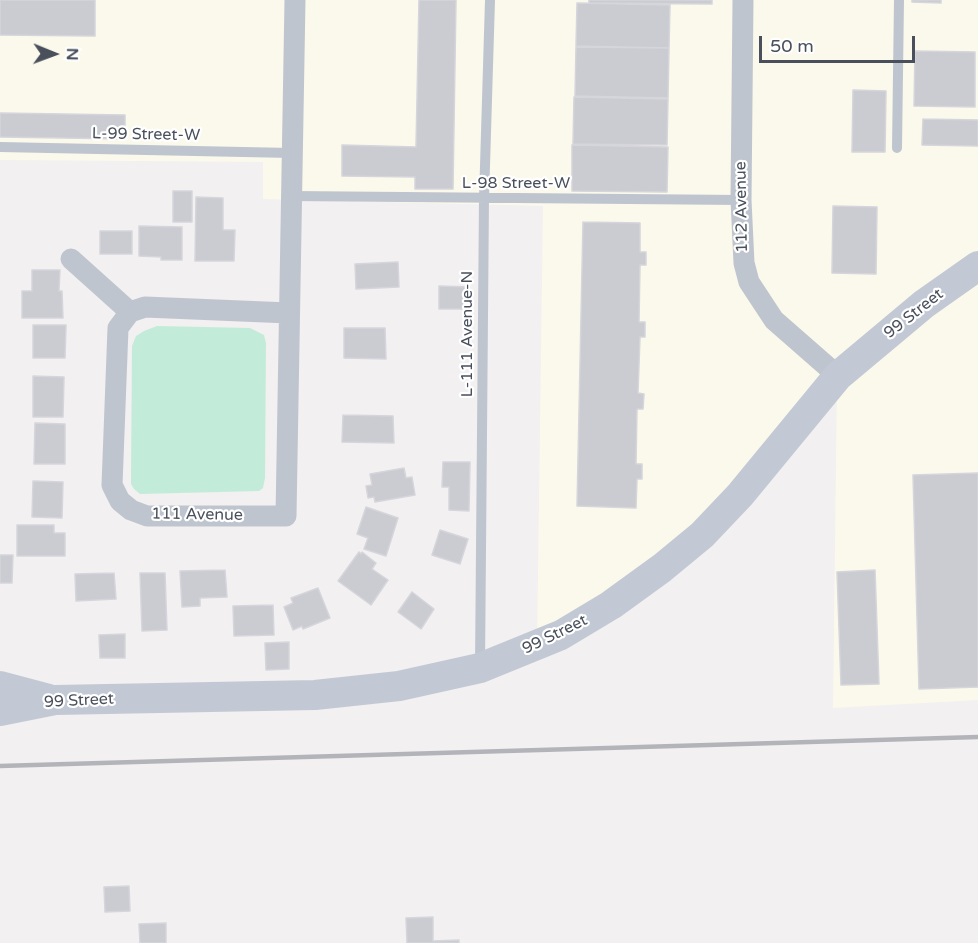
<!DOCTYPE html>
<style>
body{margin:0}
#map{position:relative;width:978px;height:943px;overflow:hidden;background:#f2f0f0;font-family:"Varela Round",sans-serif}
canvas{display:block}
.north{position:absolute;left:24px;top:24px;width:60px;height:60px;-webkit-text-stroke:4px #fff;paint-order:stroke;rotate:91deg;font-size:16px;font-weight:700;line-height:24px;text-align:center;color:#49505c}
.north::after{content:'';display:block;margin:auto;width:21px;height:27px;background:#49505c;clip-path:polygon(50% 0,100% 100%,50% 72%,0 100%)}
.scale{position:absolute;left:759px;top:36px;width:156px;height:27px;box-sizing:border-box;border:3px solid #49505c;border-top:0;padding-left:8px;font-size:18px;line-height:21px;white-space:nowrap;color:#49505c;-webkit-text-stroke:4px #fff;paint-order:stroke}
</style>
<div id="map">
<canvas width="978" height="943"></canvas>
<div class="north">N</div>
<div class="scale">50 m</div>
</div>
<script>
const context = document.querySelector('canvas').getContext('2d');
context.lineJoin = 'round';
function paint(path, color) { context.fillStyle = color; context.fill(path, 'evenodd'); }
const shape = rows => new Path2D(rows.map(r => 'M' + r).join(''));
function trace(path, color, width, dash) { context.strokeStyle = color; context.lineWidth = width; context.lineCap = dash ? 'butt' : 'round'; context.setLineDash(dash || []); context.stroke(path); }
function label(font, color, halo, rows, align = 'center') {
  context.font = font + ' "Varela Round",sans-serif'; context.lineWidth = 4.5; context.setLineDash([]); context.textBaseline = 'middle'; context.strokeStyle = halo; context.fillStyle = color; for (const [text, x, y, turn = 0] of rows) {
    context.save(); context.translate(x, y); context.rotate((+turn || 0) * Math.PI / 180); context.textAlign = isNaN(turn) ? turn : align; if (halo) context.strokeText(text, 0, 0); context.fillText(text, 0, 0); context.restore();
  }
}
paint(shape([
 [0,0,978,0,978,700,833,708,837,377,740,495,537,646,543,206,263,199,263,162,0,160]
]), '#fbf9ec');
paint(shape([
 [157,326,250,328,264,335,266,343,265,478,263,488,259,491,140,494,134,489,131,484,131,472,132,346,136,336,144,331]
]), '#c2ecd9');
const building = shape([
 [0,0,95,0,95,36,0,35,0,0],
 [419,0,456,0,453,189,415,189,415,177,342,176,342,145,416,147,419,0],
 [589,0,712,0,712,4,589,3,589,0],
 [912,0,941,0,941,3,912,2,912,0],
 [577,3,670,5,669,48,576,46,577,3],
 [576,47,669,48,668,98,575,96,576,47],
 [915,51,975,52,975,107,914,106,915,51],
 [853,90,886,91,885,152,852,152,853,90],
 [574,97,668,99,667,145,573,144,574,97],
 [0,113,125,115,125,139,0,137,0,113],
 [923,119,978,120,978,146,922,145,923,119],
 [572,145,668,147,667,192,572,191,572,145],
 [173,191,192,191,192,222,173,222,173,191],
 [196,197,223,198,223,230,235,230,234,261,195,261,196,197],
 [833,206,877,207,876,274,832,273,833,206],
 [583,222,640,223,640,252,646,252,646,265,640,265,639,322,645,322,645,337,640,337,638,393,644,394,643,409,637,409,636,464,642,464,642,479,637,479,636,508,577,506,583,222],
 [139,226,182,227,182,260,161,260,161,257,139,256,139,226],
 [100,231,132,231,132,254,100,254,100,231],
 [398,262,399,287,356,289,355,264,398,262],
 [32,270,60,270,59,291,62,291,63,318,22,318,22,291,32,291,32,270],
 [439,286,470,287,469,309,439,309,439,286],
 [33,325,66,325,65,358,33,358,33,325],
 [344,328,385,328,386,359,344,358,344,328],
 [33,376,64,377,63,417,33,417,33,376],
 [343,415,393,416,394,443,342,442,343,415],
 [35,423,65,424,65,464,34,464,35,423],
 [443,462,470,462,469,511,449,510,449,487,442,487,443,462],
 [404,468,406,478,412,477,415,495,375,502,374,497,368,498,366,486,372,485,370,474,404,468],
 [978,473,978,687,919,689,913,475,978,473],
 [33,481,63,482,62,518,32,517,33,481],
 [366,507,398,518,386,556,364,549,368,538,357,534,366,507],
 [17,525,54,525,54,533,65,533,65,556,17,556,17,525],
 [440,530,468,539,460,564,432,555,440,530],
 [359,552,361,554,362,552,376,563,372,569,388,580,371,605,338,581,359,552],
 [0,555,13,555,12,583,0,583,0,555],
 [225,570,227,597,200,598,200,606,182,607,180,571,225,570],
 [875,570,879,684,841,685,837,572,875,570],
 [114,573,116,599,76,601,75,574,114,573],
 [140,573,165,573,167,630,142,631,140,573],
 [318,588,330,618,303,629,302,626,293,630,284,607,293,603,291,598,318,588],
 [412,592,434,609,421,629,398,612,412,592],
 [273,605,274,635,234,636,233,606,273,605],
 [125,634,125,658,100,658,99,635,125,634],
 [289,642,289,669,266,670,265,643,289,642],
 [129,886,130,911,105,912,104,887,129,886],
 [433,917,433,941,459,940,459,943,407,943,406,918,433,917],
 [166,923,166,943,140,943,139,924,166,923]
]);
paint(building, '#caccd2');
trace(building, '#d5d5db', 1.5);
trace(shape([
 [0,147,292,153],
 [897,148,899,0],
 [291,196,741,200],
 [480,666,484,199,490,0]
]), '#bfc5ce', 10);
trace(shape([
 [743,0,741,200,744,263,749,282,774,320,838,376],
 [71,259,130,312],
 [289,313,145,307,130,312,118,328,112,485,120,501,131,510,147,516,286,516,295,0]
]), '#bfc5ce', 21);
trace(shape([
 [0,686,49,699],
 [0,711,55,700,315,695,399,686,480,668,561,635,611,605,662,568,702,535,740,495,838,376,924,304,978,266]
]), '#c2c9d5', 30);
trace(shape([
 [0,766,978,737]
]), '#b3b4ba', 4.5);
label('16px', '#49505c', '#fff', [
 ["L-99 Street-W",146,135,1],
 ["L-98 Street-W",516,184],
 ["112 Avenue",742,207,-91],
 ["99 Street",914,314,-38],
 ["L-111 Avenue-N",468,334,-90],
 ["111 Avenue",197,515,1],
 ["99 Street",555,635,-26],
 ["99 Street",79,701,-3]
]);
</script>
